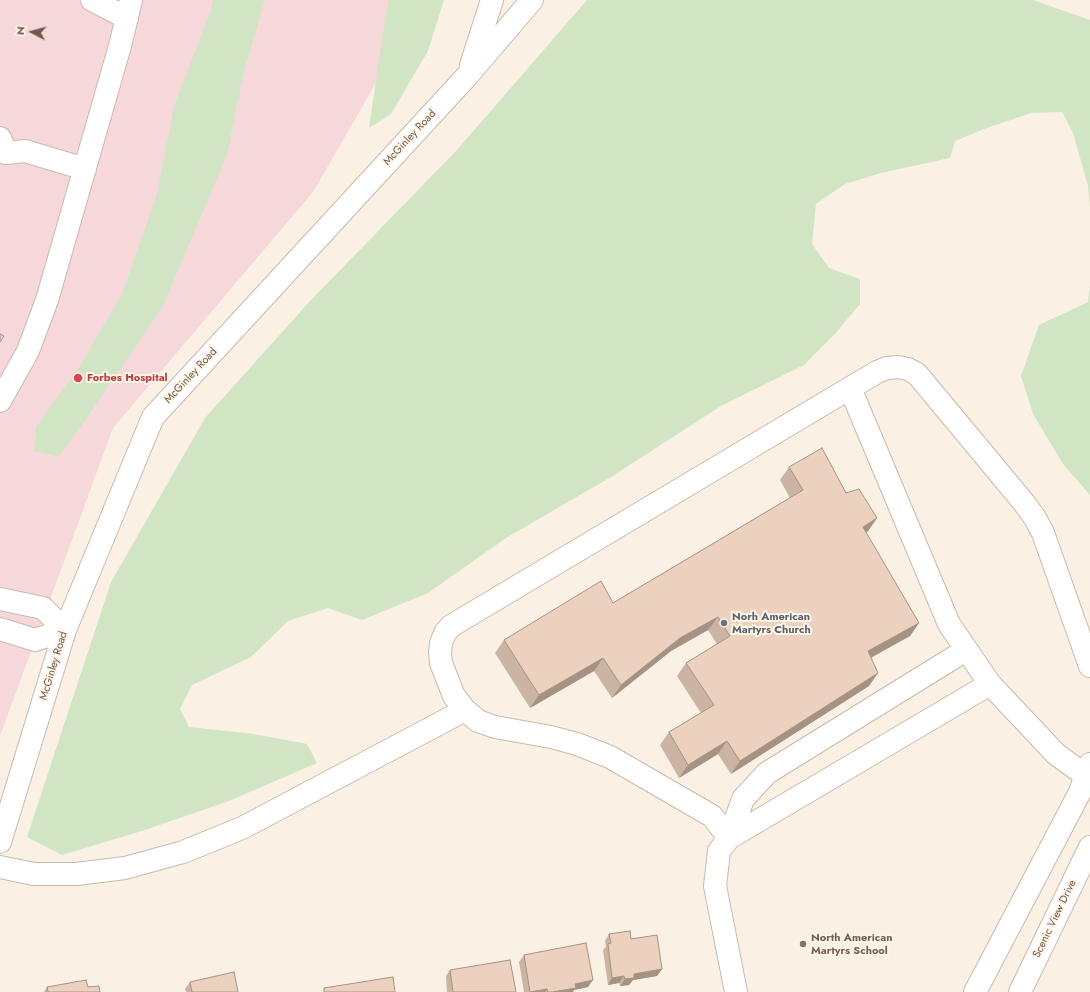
<!DOCTYPE html>
<style>
body{margin:0}
#map{position:relative;width:1090px;height:992px;overflow:hidden;background:#faf1e4;font-family:Jost,sans-serif}
canvas{display:block}
.north{position:absolute;left:12px;top:12px;width:40px;height:40px;-webkit-text-stroke:3px #fdf6e9;paint-order:stroke;rotate:276deg;font-size:11px;font-weight:700;line-height:16px;text-align:center;color:#6f594c}
.north::after{content:'';display:block;margin:auto;width:14px;height:18px;background:#6f594c;clip-path:polygon(50% 0,100% 100%,50% 72%,0 100%)}
</style>
<div id="map">
<canvas width="1090" height="992"></canvas>
<div class="north">N</div>
</div>
<script>
const context = document.querySelector('canvas').getContext('2d');
context.lineJoin = 'round';
function paint(path, color) { context.fillStyle = color; context.fill(path, 'evenodd'); }
const shape = rows => new Path2D(rows.map(r => 'M' + r).join(''));
function trace(path, color, width, dash) { context.strokeStyle = color; context.lineWidth = width; context.lineCap = dash ? 'butt' : 'round'; context.setLineDash(dash || []); context.stroke(path); }
function label(font, color, halo, rows, align = 'center') {
  context.font = font + ' Jost,sans-serif'; context.lineWidth = 4; context.setLineDash([]); context.textBaseline = 'middle'; context.strokeStyle = halo; context.fillStyle = color; for (const [text, x, y, turn = 0] of rows) {
    context.save(); context.translate(x, y); context.rotate((+turn || 0) * Math.PI / 180); context.textAlign = isNaN(turn) ? turn : align; if (halo) context.strokeText(text, 0, 0); context.fillText(text, 0, 0); context.restore();
  }
}
paint(shape([
 [0,0,424,0,313,192,113,428,0,736]
]), '#f6d8db');
paint(shape([
 [213,0,265,0,244,72,227,155,163,306,84,422,58,457,34,451,36,427,80,366,122,294,157,194,174,106,211,10],
 [388,0,444,0,428,51,391,114,369,128],
 [587,0,1033,0,1090,20,1090,210,1088,186,1073,133,1062,112,1031,113,984,129,955,141,950,158,881,173,845,184,816,204,812,244,829,268,860,279,860,304,834,335,804,365,721,406,611,477,506,538,428,593,362,620,328,608,288,621,251,657,192,685,180,709,189,727,254,734,307,744,317,763,229,801,145,830,62,855,27,837,111,582,205,418,310,301,456,151],
 [1090,286,1090,495,1063,464,1033,414,1021,376,1039,325,1088,302]
]), '#d1e5c4');
const minor = shape([
 [92,0,127,18],
 [471,65,492,0],
 [0,138,6,153,25,151,85,169],
 [850,388,949,624,990,684,1056,754,1086,776],
 [0,401,28,351,47,300,120,46,131,0],
 [0,599,43,608,65,630,35,640,0,629],
 [966,650,767,773,743,799,729,838,712,816,610,757,577,744,551,737,495,727,478,721,465,710,454,696,441,663,440,653,441,643,445,633,451,626,877,372,887,368,898,367,908,369,917,374,1025,504,1035,518,1043,533,1090,666],
 [0,842,65,630,153,417,467,76,532,0],
 [0,867,34,874,76,874,125,868,183,852,242,828,465,710],
 [736,992,715,886,719,851,729,838,990,684],
 [975,992,1080,792,1090,764],
 [1020,992,1090,847]
]);
trace(minor, '#c9b9ab', 24);
trace(minor, '#fff', 22);
paint(shape([
 [789,467,846,493,877,518,868,531,866,533,919,623,910,636,871,658,869,686,731,774,718,754,679,778,660,745,669,732,701,713,677,676,686,663,717,644,708,630,671,651,612,698,594,671,530,708,495,653,504,640,613,603,790,498,780,480],
 [609,934,631,939,662,969,657,976,633,980,629,985,620,986,619,983,608,985,603,950,606,947,605,941],
 [524,955,588,987,574,990,573,992,524,992,519,962],
 [450,970,516,992,447,992,446,976],
 [190,982,238,992,186,992,185,989],
 [47,987,88,987,100,992,44,992]
]), '#cbb4a3');
paint(shape([
 [877,518,868,531,854,541,863,527],
 [718,617,708,630,671,651,612,698,621,685,680,638],
 [919,623,910,636,859,664,868,651],
 [603,658,594,671,530,708,539,695],
 [878,673,869,686,731,774,740,761],
 [727,741,718,754,679,778,688,765],
 [662,969,657,976,633,980,629,985,620,986,625,979,634,974],
 [624,976,619,983,608,985,612,978],
 [593,980,588,987,574,990,573,992,552,992,575,984],
 [547,989,545,992,529,992,530,992]
]), '#a59285');
const building = shape([
 [0,334,4,336,0,342,0,334],
 [822,448,846,493,859,489,877,518,863,527,919,623,868,651,878,673,740,761,727,741,688,765,669,732,714,705,686,663,730,636,718,617,680,638,621,685,603,658,539,695,504,640,601,581,613,603,803,490,789,467,822,448],
 [630,931,631,939,657,935,662,969,634,974,634,978,625,979,624,976,612,978,608,944,611,943,609,934,630,931],
 [586,943,593,980,575,984,576,988,552,992,548,992,547,989,530,992,524,955,586,943],
 [510,960,516,992,453,992,450,970,510,960],
 [234,972,238,992,192,992,190,982,234,972],
 [393,977,395,992,324,992,324,988,393,977],
 [86,980,88,987,99,986,100,992,48,992,47,987,86,980]
]);
paint(building, '#ecd1be');
trace(building, '#a59285', 1);
for (const [x, y, r, color] of [
 [78,378,5,"#e0444e"],
 [724,623,4,"#6b7280"],
 [803,944,4,"#8d6e63"]
]) { const dot = new Path2D(); dot.arc(x, y, r, 0, 2 * Math.PI); context.fillStyle = color; context.fill(dot); trace(dot, '#fdf6e9', 1.5); }
label('11px', '#6f594c', '#fdf6e9', [
 ["McGinley Road",410,138,-47],
 ["McGinley Road",191,376,-47],
 ["McGinley Road",54,666,-73],
 ["Scenic View Drive",1055,919,-64]
]);
label('bold 11px', '#be3a42', '#fdf6e9', [
 ["Forbes Hospital",87,378]
], 'left');
label('bold 11px', '#5b616d', '#fdf6e9', [
 ["Norh American",732,617],
 ["Martyrs Church",732,630]
], 'left');
label('bold 11px', '#785e54', '#fdf6e9', [
 ["North American",811,938],
 ["Martyrs School",811,951]
], 'left');
</script>
